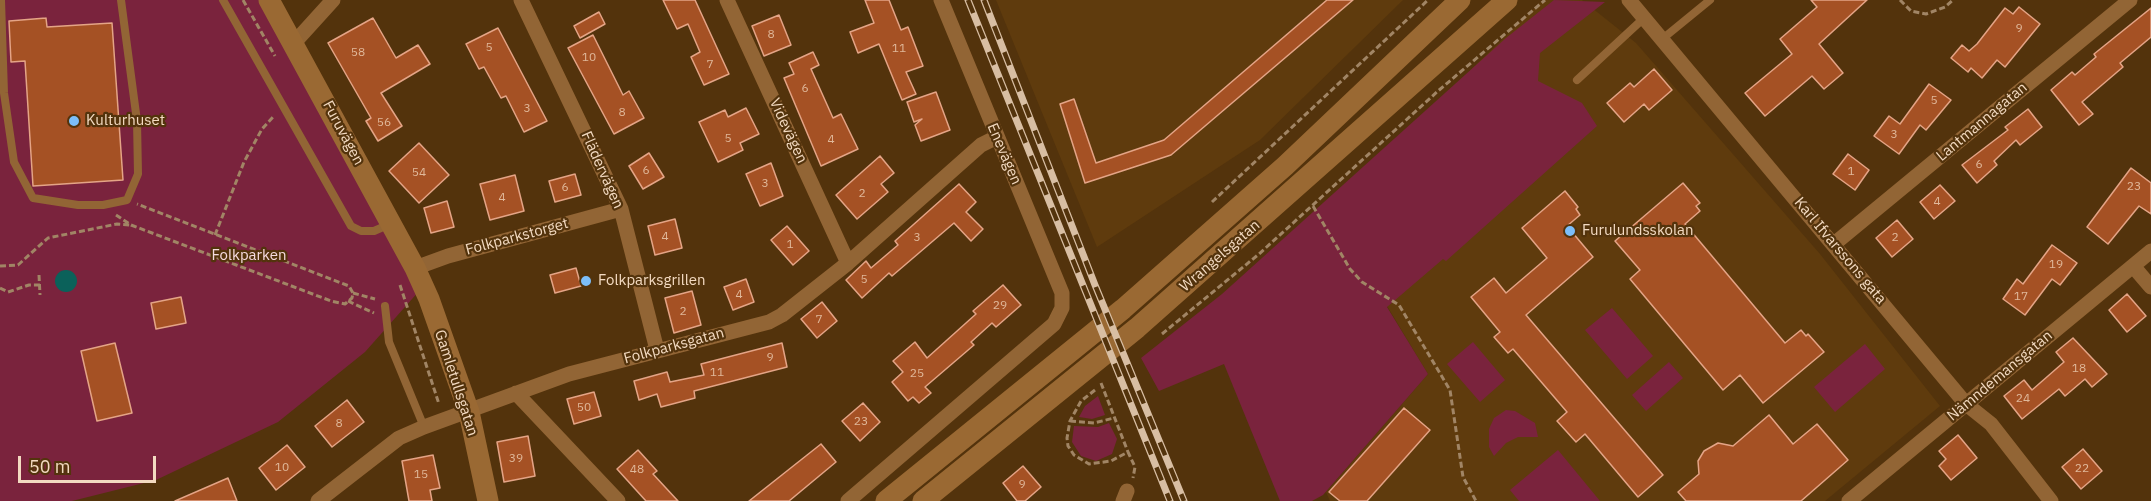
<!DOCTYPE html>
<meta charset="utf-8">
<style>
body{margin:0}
#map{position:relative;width:2151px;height:501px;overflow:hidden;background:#53330c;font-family:"IBM Plex Sans",sans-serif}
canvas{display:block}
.scale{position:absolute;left:18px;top:456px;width:138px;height:27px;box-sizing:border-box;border:3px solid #f3dac1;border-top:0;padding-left:8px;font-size:18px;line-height:21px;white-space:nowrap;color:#f3dac1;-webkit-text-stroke:4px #53330c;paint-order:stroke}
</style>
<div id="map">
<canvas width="2151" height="501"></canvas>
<div class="scale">50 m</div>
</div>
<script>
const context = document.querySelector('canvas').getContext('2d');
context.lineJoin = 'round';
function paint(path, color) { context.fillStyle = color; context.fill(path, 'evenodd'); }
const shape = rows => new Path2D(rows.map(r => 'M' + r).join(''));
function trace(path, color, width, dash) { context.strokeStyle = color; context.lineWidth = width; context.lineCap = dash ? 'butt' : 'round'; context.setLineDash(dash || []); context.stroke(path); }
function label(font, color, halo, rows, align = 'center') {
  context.font = font + ' "IBM Plex Sans",sans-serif'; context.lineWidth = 4.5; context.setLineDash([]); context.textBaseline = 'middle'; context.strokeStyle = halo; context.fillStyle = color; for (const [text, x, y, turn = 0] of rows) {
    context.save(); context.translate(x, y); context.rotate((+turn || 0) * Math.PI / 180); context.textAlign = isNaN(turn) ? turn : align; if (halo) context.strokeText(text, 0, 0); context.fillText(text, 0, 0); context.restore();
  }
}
paint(shape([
 [996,0,1403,0,1260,140,1097,247],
 [1543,0,1582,0,1636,43,1820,254,1940,406,1825,501,1330,501,1326,492,1428,374,1328,208]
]), '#5f3b0d');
paint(shape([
 [0,0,276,0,420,290,365,352,278,422,156,480,72,501,0,501],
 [46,18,47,27,25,61,11,62,9,21],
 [1554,0,1605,2,1540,53,1538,81,1582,103,1597,126,1446,261,1443,259,1387,307,1428,374,1323,495,1312,501,1280,501,1224,364,1159,391,1141,358,1222,294,1506,38],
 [1612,308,1653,356,1627,379,1585,330],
 [1473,342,1505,380,1480,402,1447,364],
 [1865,344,1885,369,1835,412,1814,387],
 [1669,362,1683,378,1646,411,1632,395],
 [1098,396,1105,415,1092,419,1079,417,1085,406],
 [1506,410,1515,411,1535,423,1538,437,1518,437,1506,443,1494,456,1489,447,1489,429,1494,418],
 [1109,423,1117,439,1112,454,1096,461,1081,456,1072,442,1074,426,1098,427],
 [1558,450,1600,501,1519,501,1510,490]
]), '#7a233d');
paint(shape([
 '55 281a11 11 0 1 1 22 0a11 11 0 1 1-22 0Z'
]), '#0b615a');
const building = shape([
 [663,0,695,0,729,74,704,85,691,57,700,52,688,24,677,29,663,0],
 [865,0,889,0,901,30,908,27,923,66,906,72,916,94,902,100,879,44,858,53,850,32,874,23,865,0],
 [1327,0,1353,0,1171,155,1085,183,1060,104,1074,99,1096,163,1164,140,1327,0],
 [1811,0,1867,0,1819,44,1843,73,1824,89,1812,76,1765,116,1745,93,1792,54,1780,39,1817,7,1811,0],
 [2019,7,2040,24,2005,67,1997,60,1982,78,1971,68,1968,72,1951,58,1962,45,1969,51,1977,44,2005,8,2013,14,2019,7],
 [2151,8,2151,37,2120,63,2123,67,2082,102,2093,114,2079,125,2051,90,2072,72,2075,75,2096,57,2094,54,2151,8],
 [599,12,605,24,580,38,574,26,599,12],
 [779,15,791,45,764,56,752,26,779,15],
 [46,18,47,27,112,23,123,180,33,186,25,61,11,62,9,21,46,18],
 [373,18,396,58,418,45,430,64,381,93,402,126,378,141,366,121,371,118,328,43,373,18],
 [498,28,547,121,524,132,506,96,501,98,484,67,479,69,466,44,498,28],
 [593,35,623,95,629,91,644,118,614,134,568,48,593,35],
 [813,52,819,65,811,69,833,118,841,114,858,149,821,166,784,78,794,74,789,63,813,52],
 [1654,69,1672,90,1649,110,1644,104,1624,122,1607,103,1630,83,1634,87,1654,69],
 [1929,84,1951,100,1926,130,1920,125,1899,154,1874,136,1889,116,1900,124,1929,84],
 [936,92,950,130,921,141,915,125,922,119,914,122,907,102,936,92],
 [746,108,759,134,740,143,743,150,718,162,699,122,725,110,728,117,746,108],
 [2028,109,2042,127,2020,145,2016,140,1994,161,1997,165,1977,183,1962,165,2008,130,2005,127,2028,109],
 [419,143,449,175,419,203,389,171,419,143],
 [649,153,664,177,643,189,629,166,649,153],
 [1848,154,1869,170,1855,190,1833,174,1848,154],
 [880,156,894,173,881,184,888,192,857,219,836,195,880,156],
 [771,163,783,196,760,206,746,174,771,163],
 [2131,168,2151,183,2151,214,2139,206,2108,244,2087,227,2131,168],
 [575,174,581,195,555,202,549,181,575,174],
 [515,175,524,211,490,220,480,184,515,175],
 [1683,183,1700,203,1696,206,1700,211,1685,224,1785,343,1801,330,1806,336,1808,334,1824,352,1763,403,1740,375,1723,390,1630,279,1640,270,1615,241,1683,183],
 [959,184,976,202,966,212,983,229,971,241,954,223,892,276,889,273,862,298,846,280,866,261,871,268,898,245,895,241,959,184],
 [1940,185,1955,201,1934,219,1920,202,1940,185],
 [1565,191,1578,207,1576,209,1580,215,1567,226,1593,257,1526,315,1663,475,1638,497,1585,434,1576,442,1557,421,1567,412,1513,349,1508,353,1494,337,1500,332,1471,297,1494,278,1506,293,1547,258,1522,228,1565,191],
 [447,201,454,227,431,233,424,208,447,201],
 [675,219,682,248,655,255,648,226,675,219],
 [1897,220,1913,239,1892,257,1876,238,1897,220],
 [787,226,809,251,793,265,771,240,787,226],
 [2052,245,2077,263,2060,285,2052,279,2025,315,2003,299,2017,279,2023,284,2052,245],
 [576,268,581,286,555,293,550,275,576,268],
 [746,279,754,302,733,310,724,287,746,279],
 [1003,285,1021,305,996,327,992,323,971,342,974,345,925,387,931,393,919,403,913,397,908,401,892,382,903,372,893,361,915,342,927,358,976,314,973,311,1003,285],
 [692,291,701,325,674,333,665,298,692,291],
 [2127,294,2146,316,2127,332,2109,310,2127,294],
 [181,297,186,323,156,329,151,303,181,297],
 [822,302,837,321,817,338,801,319,822,302],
 [2073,338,2107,374,2092,387,2085,379,2065,396,2059,389,2022,419,2004,396,2024,380,2032,390,2064,362,2056,352,2073,338],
 [115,343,132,413,97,421,81,351,115,343],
 [782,343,787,367,694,391,695,398,661,407,657,394,639,400,634,381,667,372,670,382,704,375,701,364,782,343],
 [594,392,601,416,574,424,567,399,594,392],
 [347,400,364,422,332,447,315,426,347,400],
 [863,403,880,422,860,441,842,421,863,403],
 [1404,408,1430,430,1367,501,1340,501,1329,492,1404,408],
 [1769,415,1793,444,1817,424,1848,460,1801,501,1686,501,1678,492,1699,474,1698,461,1704,451,1718,443,1733,446,1769,415],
 [1958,435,1977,458,1951,480,1939,466,1946,459,1939,451,1958,435],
 [528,436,535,476,504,482,497,442,528,436],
 [821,444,836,462,789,501,749,501,821,444],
 [287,445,305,467,276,490,259,468,287,445],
 [2083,449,2102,471,2081,489,2062,467,2083,449],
 [638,450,657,471,653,474,678,501,646,501,617,469,638,450],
 [433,455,440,488,430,490,432,501,409,501,402,461,433,455],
 [1023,466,1041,487,1025,501,1017,501,1003,483,1023,466],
 [228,478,237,501,175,501,228,478]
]);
paint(building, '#a55124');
trace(building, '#e4a486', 1.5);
trace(shape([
 [243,0,275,56],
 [1900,0,1911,11,1926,14,1945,7,1953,0],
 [1212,202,1428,0],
 [1313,206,1350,269,1362,282,1399,305,1450,390,1463,477,1476,501],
 [116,215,131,225,331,301,345,304,352,298,353,293,349,286,137,204],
 [215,235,244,162,262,129,274,116],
 [0,266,18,265,48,238,117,224,130,225],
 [39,275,40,295],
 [400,285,439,404],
 [0,288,8,292,29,285,40,285],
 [353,293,375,299],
 [348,301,374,313],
 [1162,334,1259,254,1438,91,1545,0],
 [1101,383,1128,452],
 [1095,390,1081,401,1070,421,1067,438,1068,446,1074,455,1089,464,1111,461,1128,452,1135,467,1133,478],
 [1070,421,1094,423,1114,418]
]), '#a18565', 3, [6, 3]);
trace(shape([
 [1,0,4,93,14,162,33,198,78,205,103,205,127,200,138,174,137,121,121,0],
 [223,0,351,226,361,231,374,231,390,224],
 [1661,40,1710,0],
 [1577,80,1644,18],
 [385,306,389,342,424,427]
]), '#926535', 8);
trace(shape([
 [521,0,621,209,657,350],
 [727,0,848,263],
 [1629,0,1966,404,1991,424,2051,501],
 [294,43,333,0],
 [1834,244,2130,0],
 [2133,266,2151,287],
 [415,268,448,256,621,209],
 [516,393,618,501],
 [318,501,399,438,424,427,569,374,769,322,782,315,848,263,981,145,997,137],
 [848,501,1054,324,1062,308,1062,293,941,0],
 [1123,501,1127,491],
 [1849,501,2151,251]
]), '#926535', 15);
trace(shape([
 [269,0,415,268,429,299,469,412,488,501],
 [886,501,1123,309,1285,166,1460,0],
 [923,501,1137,328,1507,0]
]), '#9a6933', 21);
const rail = shape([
 [968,0,1170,501],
 [984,0,1095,285,1184,501]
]);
trace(rail, '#d8bea3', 7);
trace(rail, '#53330c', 4.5, [14]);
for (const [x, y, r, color] of [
 [74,121,6,"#7cbef9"],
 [1570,231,6,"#7cbef9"],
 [586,281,6,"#7cbef9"]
]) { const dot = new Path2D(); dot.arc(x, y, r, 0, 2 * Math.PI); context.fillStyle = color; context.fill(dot); trace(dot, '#53330c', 2); }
label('12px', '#e0b89a', null, [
 ["9",2019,29],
 ["8",771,35],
 ["5",489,48],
 ["11",899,49],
 ["58",358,53],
 ["10",589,58],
 ["7",710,65],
 ["6",805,89],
 ["5",1934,101],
 ["3",527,109],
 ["8",622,113],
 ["56",384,123],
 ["3",1894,135],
 ["5",728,139],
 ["4",831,140],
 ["6",1979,165],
 ["6",646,171],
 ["1",1851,172],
 ["54",419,173],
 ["3",765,184],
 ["23",2134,187],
 ["6",565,188],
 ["2",862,194],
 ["4",502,198],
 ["4",1937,202],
 ["4",665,237],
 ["3",917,238],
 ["2",1895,238],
 ["1",790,245],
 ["19",2056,265],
 ["5",864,280],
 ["4",739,295],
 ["17",2021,297],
 ["29",1000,306],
 ["2",683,312],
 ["7",819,320],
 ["9",770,358],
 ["18",2079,369],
 ["11",717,373],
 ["25",917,374],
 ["24",2023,399],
 ["50",584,408],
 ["23",861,422],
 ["8",339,424],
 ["39",516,459],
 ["10",282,468],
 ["22",2082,469],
 ["48",637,470],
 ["15",421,475],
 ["9",1022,485]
]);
label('15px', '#f3dac1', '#53330c', [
 ["Kulturhuset",86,121],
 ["Furulundsskolan",1582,231],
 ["Folkparksgrillen",598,281]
], 'left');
label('15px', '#f3dac1', '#53330c', [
 ["Lantmannagatan",1982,122,-40],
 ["Videvägen",788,131,65],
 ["Furuvägen",343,133,62],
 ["Enevägen",1004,154,67],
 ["Flädervägen",602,170,66],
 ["Folkparkstorget",517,237,-15],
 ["Karl Ifvarssons gata",1840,251,50],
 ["Wrangelsgatan",1220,256,-41],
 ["Folkparksgatan",674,346,-15],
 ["Nämndemansgatan",2000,376,-40],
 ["Gamletullsgatan",456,383,72]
]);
label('15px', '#f6dbdf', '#53330c', [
 ["Folkparken",249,256]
]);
</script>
